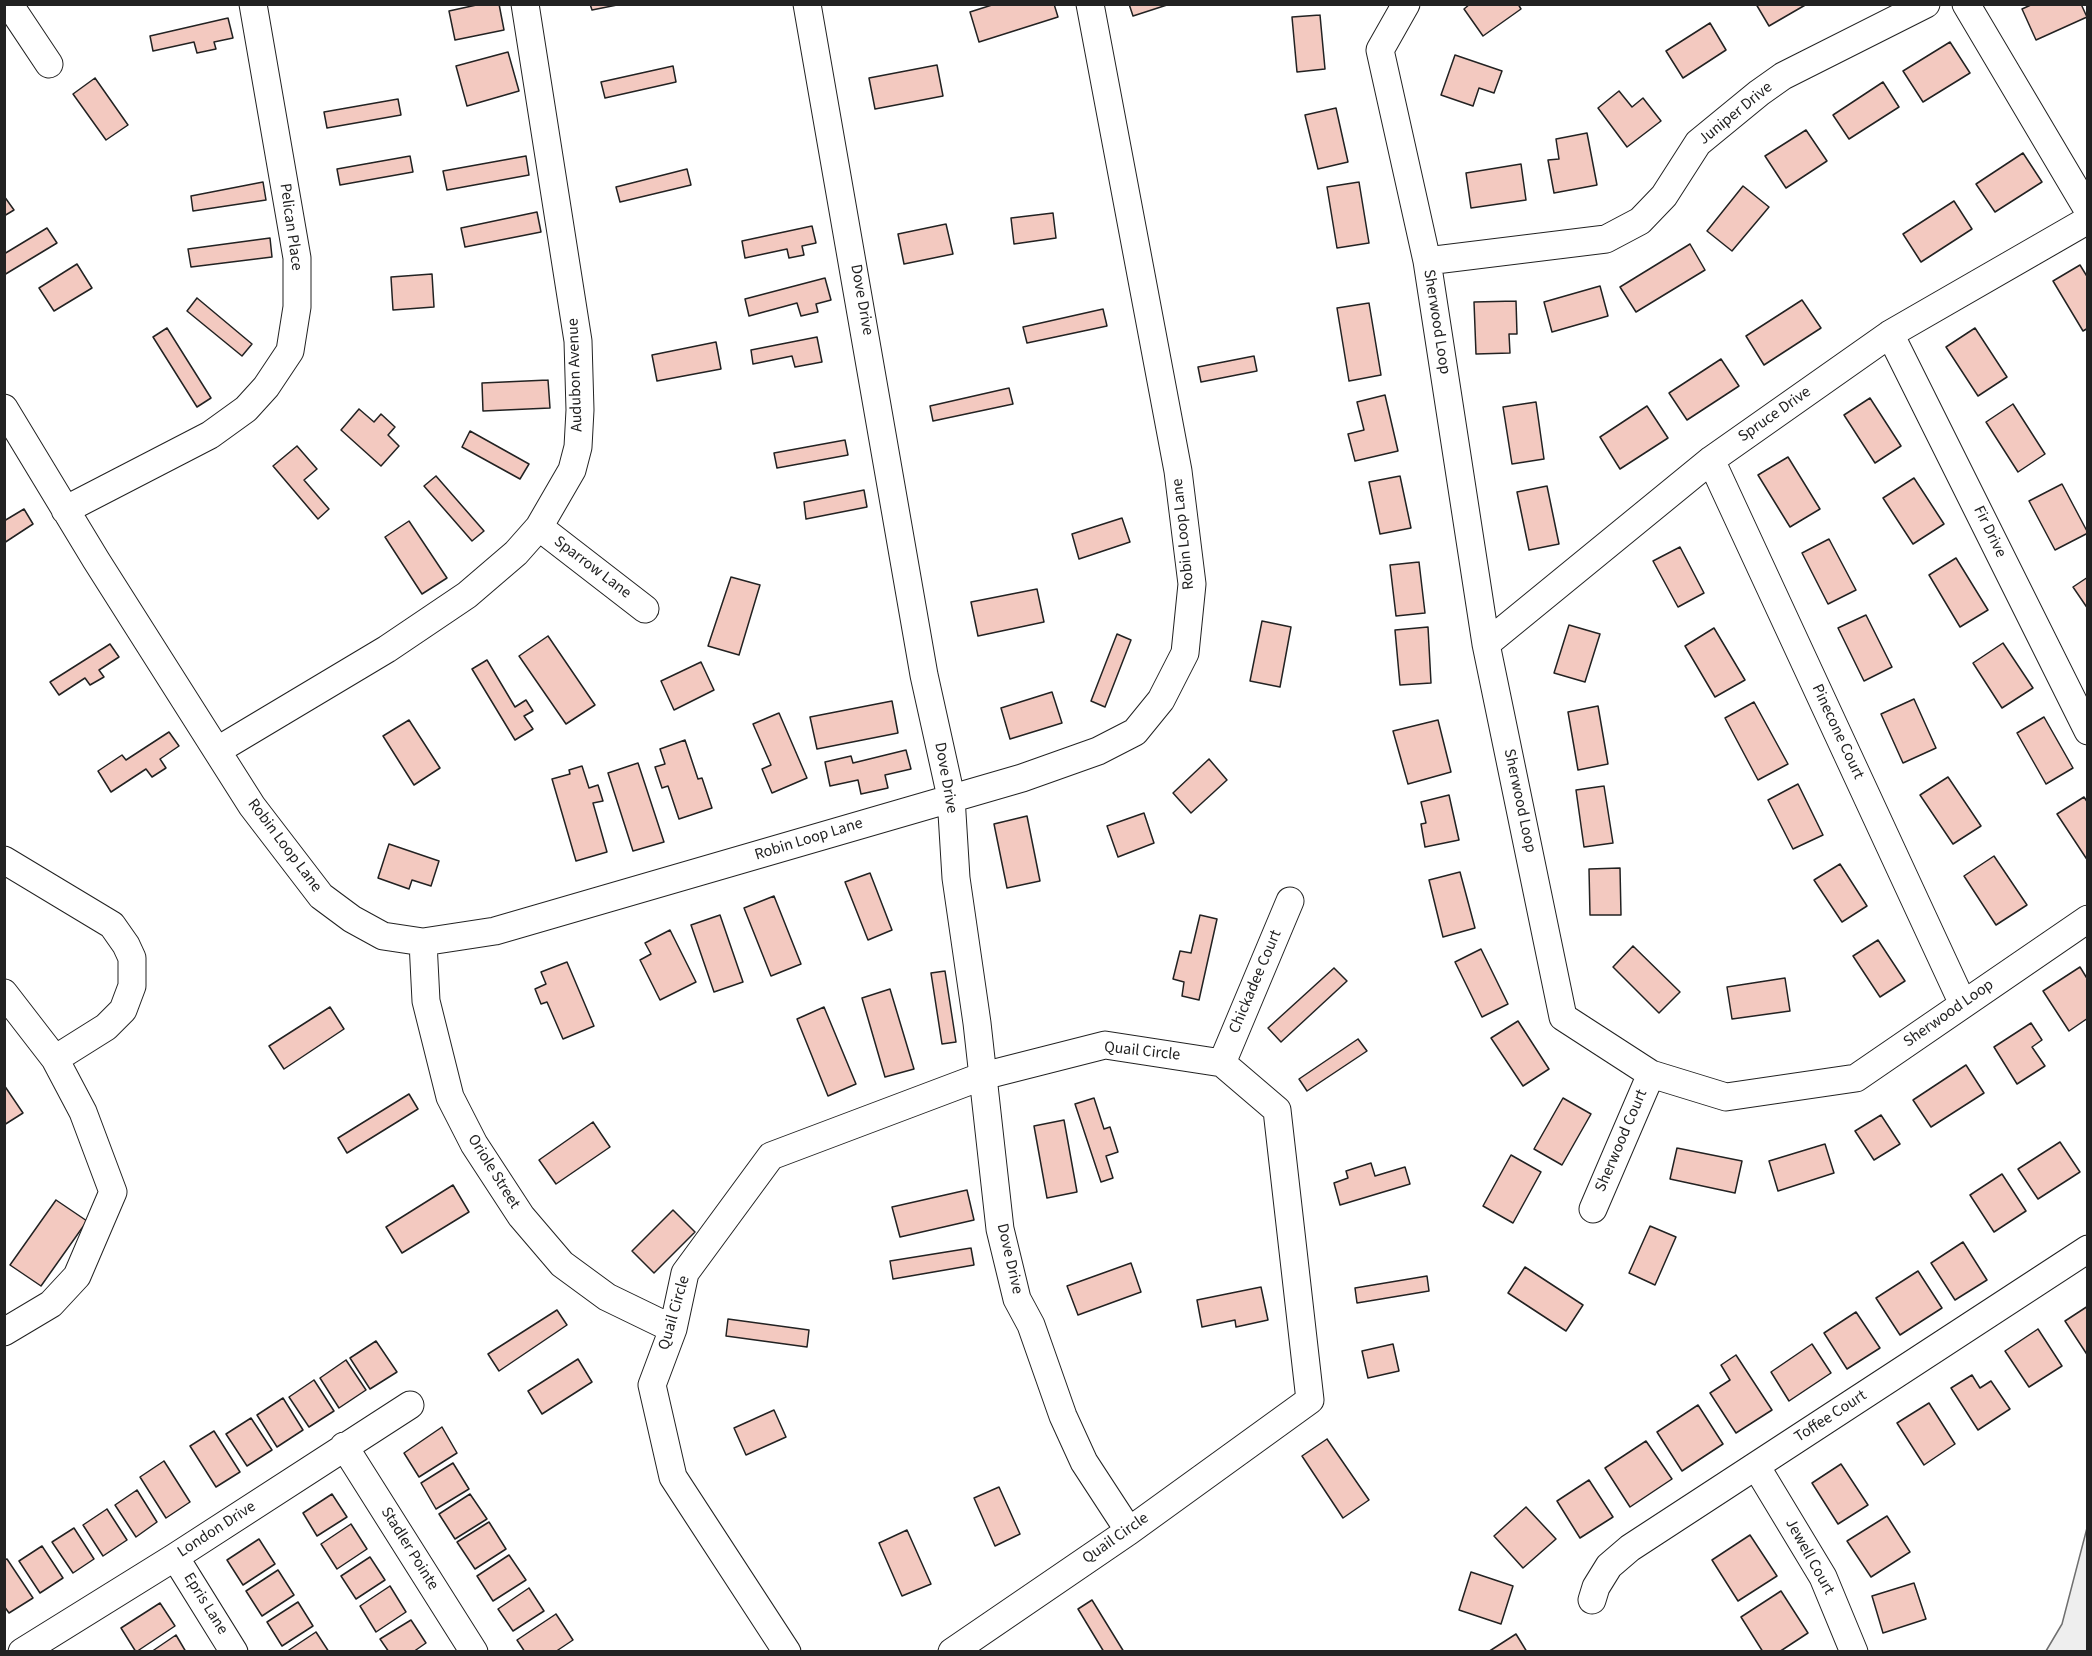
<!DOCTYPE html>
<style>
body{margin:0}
#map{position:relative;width:2092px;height:1656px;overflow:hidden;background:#fff;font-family:"Source Sans 3",sans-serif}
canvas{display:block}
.frame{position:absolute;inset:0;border:6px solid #222;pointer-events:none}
</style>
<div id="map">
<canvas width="2092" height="1656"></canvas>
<div class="frame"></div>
</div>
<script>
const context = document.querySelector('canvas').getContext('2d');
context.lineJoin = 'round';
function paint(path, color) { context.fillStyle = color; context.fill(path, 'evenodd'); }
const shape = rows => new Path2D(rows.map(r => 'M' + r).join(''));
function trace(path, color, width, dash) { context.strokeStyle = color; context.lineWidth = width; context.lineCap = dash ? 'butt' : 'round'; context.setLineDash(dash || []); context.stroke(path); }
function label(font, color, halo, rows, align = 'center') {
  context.font = font + ' "Source Sans 3",sans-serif'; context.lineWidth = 4.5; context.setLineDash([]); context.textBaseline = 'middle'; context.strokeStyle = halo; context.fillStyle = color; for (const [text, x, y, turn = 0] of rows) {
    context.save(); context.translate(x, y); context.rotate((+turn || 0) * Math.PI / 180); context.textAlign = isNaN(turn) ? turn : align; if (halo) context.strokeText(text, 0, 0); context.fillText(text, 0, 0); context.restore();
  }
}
const green = shape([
 [2087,1528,2087,1651,2046,1651,2062,1624,2087,1528]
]);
paint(green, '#eee');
trace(green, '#6f6f6f', 1.5);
const building = shape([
 [481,4,499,4,504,30,455,40,449,11,481,4],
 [590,4,622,4,592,10,590,4],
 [995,4,1054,4,1058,17,979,42,970,12,995,4],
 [1129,4,1170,4,1133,16,1129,4],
 [1470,4,1518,4,1521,9,1483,36,1464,9,1470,4],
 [1756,4,1807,4,1769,26,1756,4],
 [2033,4,2081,4,2087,17,2036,40,2022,9,2033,4],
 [1320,15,1325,69,1297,72,1292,17,1320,15],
 [228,18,233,38,214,42,216,49,197,53,194,42,153,51,150,36,228,18],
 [1710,23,1726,50,1683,78,1666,51,1710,23],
 [1950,42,1970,73,1923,102,1903,71,1950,42],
 [508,52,519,91,467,106,456,66,508,52],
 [1455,55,1502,71,1494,93,1479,88,1473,106,1441,95,1455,55],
 [937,65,943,96,875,109,869,78,937,65],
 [673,66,676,82,605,98,601,82,673,66],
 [95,78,128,125,106,140,73,94,95,78],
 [1883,82,1899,107,1849,139,1833,115,1883,82],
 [1619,91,1632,107,1643,98,1661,121,1627,147,1598,108,1619,91],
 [398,99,401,115,327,128,324,112,398,99],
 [1336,108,1348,162,1318,169,1305,115,1336,108],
 [1806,130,1827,161,1786,188,1765,156,1806,130],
 [1587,133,1597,185,1554,193,1548,160,1559,159,1556,139,1587,133],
 [2023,153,2042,182,1995,212,1976,184,2023,153],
 [410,156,413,172,340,185,337,169,410,156],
 [526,156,529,175,447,190,443,171,526,156],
 [1521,164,1526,200,1471,208,1466,173,1521,164],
 [687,169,691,185,620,202,616,187,687,169],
 [263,182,266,200,193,211,191,196,263,182],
 [1359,182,1369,243,1337,248,1327,187,1359,182],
 [1743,186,1769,207,1732,251,1707,231,1743,186],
 [4,196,14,210,4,216,4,196],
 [1954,201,1972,229,1921,262,1903,234,1954,201],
 [537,212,541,232,465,247,461,228,537,212],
 [1053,213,1056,238,1014,244,1011,218,1053,213],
 [946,224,953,254,904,264,898,234,946,224],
 [812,226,816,243,802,246,804,255,789,258,787,249,745,258,742,241,812,226],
 [47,228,57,243,4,275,4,254,47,228],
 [270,238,272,257,191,267,188,249,270,238],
 [1690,244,1705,270,1636,312,1620,287,1690,244],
 [77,264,92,288,54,311,39,288,77,264],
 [2080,265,2088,278,2088,328,2083,331,2053,281,2080,265],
 [432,274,434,307,393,310,391,277,432,274],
 [825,278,831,300,816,304,818,312,801,316,797,303,749,316,745,299,825,278],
 [1600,286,1608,316,1552,332,1544,302,1600,286],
 [197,298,252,344,242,356,187,311,197,298],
 [1802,300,1821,328,1764,365,1746,336,1802,300],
 [1516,301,1517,334,1509,334,1510,353,1476,354,1474,302,1516,301],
 [1369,303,1381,375,1349,381,1337,308,1369,303],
 [1103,309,1107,326,1027,343,1023,327,1103,309],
 [167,328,211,398,197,407,153,337,167,328],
 [1975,328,2007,377,1978,396,1946,347,1975,328],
 [817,337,822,362,795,367,792,356,753,364,751,350,817,337],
 [716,342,721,369,657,381,652,355,716,342],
 [1254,356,1257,371,1201,382,1198,367,1254,356],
 [1721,359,1739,386,1687,420,1669,393,1721,359],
 [548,380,550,408,483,411,482,383,548,380],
 [1009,388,1013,404,933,421,930,406,1009,388],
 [1385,395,1398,451,1355,461,1348,434,1364,430,1357,402,1385,395],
 [1870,398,1901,446,1875,463,1844,415,1870,398],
 [1536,402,1544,459,1512,464,1503,407,1536,402],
 [2013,404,2045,454,2018,472,1986,422,2013,404],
 [1647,406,1668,438,1620,469,1600,437,1647,406],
 [359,409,374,422,381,414,395,427,388,435,399,446,381,466,341,430,359,409],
 [470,431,529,464,520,479,462,447,470,431],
 [845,440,848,455,777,468,774,453,845,440],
 [297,446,317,469,304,480,329,509,318,519,273,466,297,446],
 [1788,457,1820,509,1790,527,1758,475,1788,457],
 [436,476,484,531,472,541,424,486,436,476],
 [1400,476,1411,528,1380,534,1369,482,1400,476],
 [1914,478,1944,524,1913,544,1883,498,1914,478],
 [2062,484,2088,533,2055,550,2029,501,2062,484],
 [1547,486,1559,544,1529,550,1517,492,1547,486],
 [864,490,867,507,806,519,804,502,864,490],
 [24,509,33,524,4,543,4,521,24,509],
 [1122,518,1130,542,1079,559,1072,534,1122,518],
 [409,521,447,578,422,594,385,537,409,521],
 [1829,539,1856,590,1828,604,1802,553,1829,539],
 [1680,547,1704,593,1678,607,1653,561,1680,547],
 [1956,558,1988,610,1960,627,1929,575,1956,558],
 [1419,562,1425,613,1396,616,1390,565,1419,562],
 [731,577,760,585,739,655,708,646,731,577],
 [2088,577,2088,609,2073,587,2088,577],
 [1037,589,1044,622,978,636,971,602,1037,589],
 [1866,615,1892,667,1864,681,1838,628,1866,615],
 [1262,621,1291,627,1280,687,1250,681,1262,621],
 [1569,625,1600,634,1585,682,1554,673,1569,625],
 [1428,627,1431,683,1400,685,1395,630,1428,627],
 [1714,628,1745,680,1715,697,1685,646,1714,628],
 [1117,634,1131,640,1105,707,1091,701,1117,634],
 [548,636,595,705,566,724,519,656,548,636],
 [2003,643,2033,688,2002,708,1973,663,2003,643],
 [110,644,119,657,99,670,104,677,90,685,85,678,59,695,50,682,110,644],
 [487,660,515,707,526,700,533,711,524,716,533,729,515,740,472,669,487,660],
 [701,662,714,690,674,710,661,681,701,662],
 [1052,692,1062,723,1010,739,1001,708,1052,692],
 [1914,699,1936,748,1903,763,1881,714,1914,699],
 [892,701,898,733,817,749,810,717,892,701],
 [1754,702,1788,764,1758,780,1725,718,1754,702],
 [1598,706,1608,764,1578,770,1568,712,1598,706],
 [779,713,807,778,772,793,762,769,771,765,753,724,779,713],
 [2044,717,2073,768,2046,784,2017,733,2044,717],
 [409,720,440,768,414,785,383,736,409,720],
 [1438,720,1451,772,1408,784,1393,731,1438,720],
 [169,732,179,746,160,759,166,768,152,777,146,769,111,792,98,771,122,755,126,760,169,732],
 [685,740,698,779,702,778,712,808,679,819,668,786,662,788,655,767,665,764,660,749,685,740],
 [906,750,911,769,885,775,888,788,861,794,858,780,830,786,825,762,851,756,853,763,906,750],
 [1209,759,1227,780,1191,813,1173,793,1209,759],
 [638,763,664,842,633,851,608,773,638,763],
 [582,766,589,788,598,785,603,801,593,803,607,852,576,861,552,779,570,774,569,770,582,766],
 [1948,777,1981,826,1953,844,1920,795,1948,777],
 [1798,784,1823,835,1793,849,1768,800,1798,784],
 [1604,786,1613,843,1584,847,1576,790,1604,786],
 [1449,795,1459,840,1425,847,1421,824,1426,823,1421,802,1449,795],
 [2084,797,2088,803,2088,861,2057,814,2084,797],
 [1144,813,1154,843,1118,857,1107,826,1144,813],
 [1027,816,1040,881,1007,888,994,824,1027,816],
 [389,844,439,861,431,886,412,880,409,889,378,878,389,844],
 [1994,856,2027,905,1996,925,1964,876,1994,856],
 [1840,864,1867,906,1842,922,1814,880,1840,864],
 [1620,868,1621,915,1590,915,1589,869,1620,868],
 [1460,872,1475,928,1443,937,1429,880,1460,872],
 [870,873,892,930,868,940,845,882,870,873],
 [774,896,801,964,771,976,744,908,774,896],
 [720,915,743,982,714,992,691,925,720,915],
 [1200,915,1217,919,1199,1000,1182,996,1184,982,1173,979,1180,951,1191,953,1200,915],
 [670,930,696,982,660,1000,640,960,651,954,645,943,670,930],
 [1878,940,1905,981,1880,997,1853,956,1878,940],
 [1633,946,1680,992,1659,1013,1613,967,1633,946],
 [1481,949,1508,1004,1482,1017,1455,962,1481,949],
 [567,962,594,1026,563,1039,547,1002,541,1004,535,989,546,984,541,972,567,962],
 [2080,967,2088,980,2088,1018,2069,1031,2043,991,2080,967],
 [1334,968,1347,981,1281,1042,1268,1028,1334,968],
 [945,971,956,1042,942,1044,931,973,945,971],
 [1785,978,1790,1011,1732,1019,1727,987,1785,978],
 [890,989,914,1069,885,1077,862,998,890,989],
 [330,1007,344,1029,284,1069,269,1046,330,1007],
 [824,1007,856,1084,828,1096,797,1019,824,1007],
 [1518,1021,1549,1069,1523,1086,1491,1038,1518,1021],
 [2031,1023,2042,1040,2032,1047,2045,1066,2017,1084,1994,1047,2031,1023],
 [1358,1039,1367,1051,1307,1091,1299,1079,1358,1039],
 [1966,1065,1984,1093,1931,1127,1913,1100,1966,1065],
 [4,1085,23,1113,4,1125,4,1085],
 [409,1094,418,1109,347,1153,338,1138,409,1094],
 [1094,1098,1104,1129,1110,1127,1118,1152,1106,1156,1113,1178,1101,1182,1075,1104,1094,1098],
 [1563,1098,1591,1114,1562,1165,1534,1149,1563,1098],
 [1881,1115,1900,1144,1874,1160,1855,1131,1881,1115],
 [1064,1120,1077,1192,1047,1198,1034,1126,1064,1120],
 [593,1122,610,1147,556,1184,539,1160,593,1122],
 [2060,1142,2080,1172,2038,1199,2018,1169,2060,1142],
 [1825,1144,1834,1173,1778,1191,1769,1161,1825,1144],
 [1677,1148,1742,1161,1735,1193,1670,1179,1677,1148],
 [1511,1155,1541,1172,1513,1223,1483,1206,1511,1155],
 [1371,1163,1375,1176,1405,1167,1410,1184,1340,1205,1334,1183,1348,1178,1346,1171,1371,1163],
 [2002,1174,2026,1211,1994,1232,1970,1195,2002,1174],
 [453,1185,469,1212,402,1253,386,1227,453,1185],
 [967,1190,974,1220,900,1237,892,1207,967,1190],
 [56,1200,87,1221,41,1286,10,1265,56,1200],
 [673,1210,695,1232,654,1273,632,1251,673,1210],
 [1650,1226,1676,1237,1655,1285,1629,1273,1650,1226],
 [1963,1242,1987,1280,1955,1300,1931,1263,1963,1242],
 [971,1248,974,1265,893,1279,890,1261,971,1248],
 [1131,1263,1141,1292,1078,1315,1067,1286,1131,1263],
 [1525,1267,1583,1305,1566,1331,1508,1293,1525,1267],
 [1918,1271,1942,1308,1900,1335,1876,1298,1918,1271],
 [1427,1276,1429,1291,1357,1303,1355,1288,1427,1276],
 [1261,1287,1268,1320,1236,1327,1235,1320,1202,1327,1197,1300,1261,1287],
 [2088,1306,2088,1356,2065,1321,2088,1306],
 [557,1310,567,1325,499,1371,488,1354,557,1310],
 [1856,1312,1880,1348,1847,1369,1824,1333,1856,1312],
 [728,1319,809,1330,807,1347,726,1336,728,1319],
 [2038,1329,2062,1366,2029,1387,2005,1351,2038,1329],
 [376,1341,397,1372,370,1389,350,1358,376,1341],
 [1393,1344,1399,1371,1368,1378,1362,1351,1393,1344],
 [1812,1344,1831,1373,1789,1401,1771,1372,1812,1344],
 [1736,1355,1772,1410,1736,1433,1710,1393,1730,1380,1721,1365,1736,1355],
 [578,1359,592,1382,542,1414,528,1391,578,1359],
 [346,1360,366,1390,339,1408,320,1378,346,1360],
 [1972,1375,1980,1388,1991,1381,2010,1409,1978,1430,1951,1388,1972,1375],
 [314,1380,334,1411,309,1427,289,1397,314,1380],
 [283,1398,303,1430,277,1447,257,1415,283,1398],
 [1929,1403,1955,1444,1924,1465,1897,1423,1929,1403],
 [1698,1405,1723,1444,1682,1471,1657,1432,1698,1405],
 [774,1410,786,1437,746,1455,734,1428,774,1410],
 [251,1418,272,1450,247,1466,226,1434,251,1418],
 [442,1427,457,1453,419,1477,404,1453,442,1427],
 [214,1431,240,1472,216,1487,190,1446,214,1431],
 [1327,1439,1369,1500,1343,1518,1302,1456,1327,1439],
 [1646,1441,1672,1479,1630,1507,1605,1468,1646,1441],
 [164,1461,190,1502,166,1518,140,1477,164,1461],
 [453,1463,469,1489,436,1509,421,1483,453,1463],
 [1841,1464,1868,1505,1838,1524,1812,1483,1841,1464],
 [1589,1480,1613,1517,1580,1538,1557,1501,1589,1480],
 [999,1487,1020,1534,995,1546,974,1498,999,1487],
 [137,1490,157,1522,136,1537,115,1505,137,1490],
 [332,1494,347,1517,317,1536,303,1513,332,1494],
 [470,1494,487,1519,455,1539,439,1514,470,1494],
 [1526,1507,1556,1539,1523,1568,1494,1536,1526,1507],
 [107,1509,127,1540,103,1556,83,1525,107,1509],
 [1887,1516,1910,1552,1871,1577,1847,1541,1887,1516],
 [489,1522,506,1549,475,1569,457,1542,489,1522],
 [351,1524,367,1549,337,1569,321,1544,351,1524],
 [74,1528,94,1559,73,1573,52,1542,74,1528],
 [907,1530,931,1584,902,1596,879,1543,907,1530],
 [1750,1535,1777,1576,1738,1601,1712,1560,1750,1535],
 [259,1539,275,1564,243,1585,227,1560,259,1539],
 [42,1546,63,1578,40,1593,19,1561,42,1546],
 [509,1555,526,1580,493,1601,477,1576,509,1555],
 [370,1557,385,1580,356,1599,341,1576,370,1557],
 [7,1559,33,1598,9,1613,4,1606,4,1560,7,1559],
 [278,1570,294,1595,262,1616,246,1591,278,1570],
 [1471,1572,1513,1586,1501,1624,1459,1610,1471,1572],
 [1914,1583,1926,1619,1883,1633,1872,1596,1914,1583],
 [390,1586,406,1612,376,1632,360,1606,390,1586],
 [529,1588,544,1611,513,1631,498,1609,529,1588],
 [1781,1591,1808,1633,1779,1652,1763,1652,1741,1617,1781,1591],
 [1092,1600,1124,1652,1104,1652,1078,1609,1092,1600],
 [298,1602,313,1626,282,1646,267,1622,298,1602],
 [160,1603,175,1626,136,1652,121,1628,160,1603],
 [556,1614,573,1640,555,1652,525,1652,517,1640,556,1614],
 [411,1620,426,1643,413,1652,389,1652,380,1639,411,1620],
 [316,1632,329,1652,286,1652,316,1632],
 [1516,1634,1527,1652,1488,1652,1516,1634],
 [176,1635,186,1652,151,1652,176,1635]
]);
paint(building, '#f3c9c0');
trace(building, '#222', 1.5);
const minor = shape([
 [9,4,49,64],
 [807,4,924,675,951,797,956,878,977,1023,1000,1229,1017,1299,1031,1325,1063,1416,1084,1462,1129,1531],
 [1406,4,1380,50,1427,261,1486,644,1563,1017,1651,1074,1726,1097,1856,1078,2088,919],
 [1966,4,2088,210],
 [1427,261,1606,239,1640,221,1664,196,1698,143,1759,93,1783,76,1926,4],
 [1890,334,2088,731],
 [4,408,96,560,252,806,321,896,352,919,383,936,423,942,495,931,1022,778,1098,751,1135,732,1161,700,1185,653,1192,584,1178,471,1090,4],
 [1711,460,1963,1004],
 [65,510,210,435,246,409,266,387,290,351,297,307,297,258,253,4],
 [539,527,645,609],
 [1486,644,1711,460,1890,334,2088,220],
 [218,750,387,649,467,595,516,553,539,527,572,470,578,447,580,410,578,341,525,4],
 [4,860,112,925,126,945,132,958,132,986,123,1010,106,1027,55,1059],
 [423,942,426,1001,450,1097,474,1144,521,1216,562,1264,607,1297,673,1329],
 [4,993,55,1059,83,1112,113,1192,77,1276,51,1304,4,1332],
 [1222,1063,1290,901],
 [1593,1209,1651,1074],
 [344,1446,474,1652],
 [1756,1466,1823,1577,1854,1652],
 [175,1557,234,1652],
 [1592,1600,1596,1587,1609,1566,1630,1548,2088,1249],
 [22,1652,175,1557,410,1405],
 [787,1652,673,1477,652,1385,673,1329,685,1273,771,1156,983,1076,1105,1045,1222,1063,1277,1110,1310,1400,1129,1531,952,1652]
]);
trace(minor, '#222', 29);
trace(minor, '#fff', 27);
label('16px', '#222', '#fff', [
 ["Juniper Drive",1736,114,-39],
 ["Pelican Place",290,227,82],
 ["Dove Drive",861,300,80],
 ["Sherwood Loop",1436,322,81],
 ["Audubon Avenue",576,375,-92],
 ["Spruce Drive",1775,415,-35],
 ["Fir Drive",1989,532,64],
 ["Robin Loop Lane",1184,534,-96],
 ["Sparrow Lane",592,568,37],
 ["Pinecone Court",1837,732,65],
 ["Dove Drive",945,778,80],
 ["Sherwood Loop",1519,801,78],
 ["Robin Loop Lane",809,840,-17],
 ["Robin Loop Lane",284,846,53],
 ["Chickadee Court",1256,982,-67],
 ["Sherwood Loop",1949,1014,-35],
 ["Quail Circle",1142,1052,6],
 ["Sherwood Court",1622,1141,-67],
 ["Oriole Street",493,1172,58],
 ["Dove Drive",1009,1259,77],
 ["Quail Circle",675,1313,-74],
 ["Toffee Court",1831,1417,-33],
 ["London Drive",217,1530,-33],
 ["Quail Circle",1116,1539,-35],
 ["Stadler Pointe",409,1549,58],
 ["Jewell Court",1809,1557,61],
 ["Epris Lane",205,1604,58]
]);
</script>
